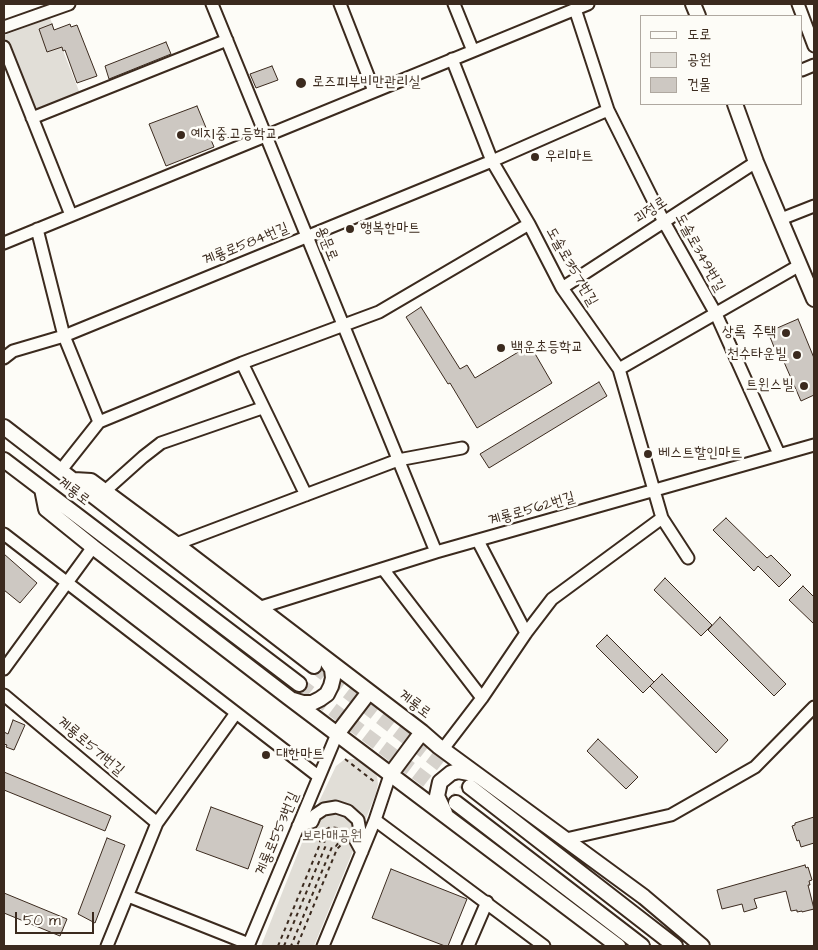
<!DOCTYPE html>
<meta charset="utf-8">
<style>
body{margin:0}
#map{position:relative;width:818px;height:950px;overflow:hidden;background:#fdfcf7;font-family:"Architects Daughter","Poor Story",sans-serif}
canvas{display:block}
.frame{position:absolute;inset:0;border:5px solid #3b2a1e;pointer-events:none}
.legend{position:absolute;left:640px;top:15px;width:162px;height:90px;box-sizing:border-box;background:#fdfcf7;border:1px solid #afa8a0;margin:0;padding:6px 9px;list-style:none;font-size:15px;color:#3b2a1e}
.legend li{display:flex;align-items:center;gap:10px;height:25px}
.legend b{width:25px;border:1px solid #afa8a0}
.scale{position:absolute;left:15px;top:912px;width:79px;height:22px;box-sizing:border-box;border:2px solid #3b2a1e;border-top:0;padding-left:6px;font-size:15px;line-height:18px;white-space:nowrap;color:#3b2a1e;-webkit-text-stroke:4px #fdfcf7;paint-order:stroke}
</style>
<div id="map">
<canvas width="818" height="950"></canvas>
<div class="frame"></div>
<ul class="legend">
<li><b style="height:6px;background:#fdfcf7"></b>도로</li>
<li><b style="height:14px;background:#e1ded7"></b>공원</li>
<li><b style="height:14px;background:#cdc8c2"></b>건물</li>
</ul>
<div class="scale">50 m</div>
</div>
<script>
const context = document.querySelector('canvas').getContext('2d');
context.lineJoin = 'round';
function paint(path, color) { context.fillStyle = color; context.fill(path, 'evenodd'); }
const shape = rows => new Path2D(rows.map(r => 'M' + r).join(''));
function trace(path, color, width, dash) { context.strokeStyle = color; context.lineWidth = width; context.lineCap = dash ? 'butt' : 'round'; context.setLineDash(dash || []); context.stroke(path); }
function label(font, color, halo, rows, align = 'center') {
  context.font = font + ' "Architects Daughter","Poor Story",sans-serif'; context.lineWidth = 5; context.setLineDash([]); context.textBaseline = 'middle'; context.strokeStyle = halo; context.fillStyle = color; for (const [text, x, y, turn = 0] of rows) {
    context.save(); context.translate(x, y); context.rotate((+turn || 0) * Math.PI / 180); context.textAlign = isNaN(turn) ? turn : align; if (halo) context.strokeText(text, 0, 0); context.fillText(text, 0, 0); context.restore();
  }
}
paint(shape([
 [50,18,81,96,38,111,26,105,4,49,4,41,5,35],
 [345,759,359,759,366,763,373,769,377,776,378,784,376,793,362,829,314,946,261,946,315,810,336,766]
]), '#e1ded7');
const building = shape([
 [52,24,54,30,70,24,71,27,77,25,97,76,77,83,65,50,63,51,62,47,47,52,39,29,52,24],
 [166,42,171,54,109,79,105,66,166,42],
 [272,66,278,80,256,88,250,74,272,66],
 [197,106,214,147,166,166,149,124,197,106],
 [421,307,460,369,467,365,475,378,530,345,552,383,477,428,450,383,448,384,406,317,421,307],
 [798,319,814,358,814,395,801,401,777,346,774,347,768,332,798,319],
 [599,382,607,396,489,468,480,454,599,382],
 [726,518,767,558,771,555,791,575,779,587,758,566,754,571,713,530,726,518],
 [4,554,37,583,20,603,4,590,4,554],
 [665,578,712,625,701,636,654,590,665,578],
 [803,586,814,597,814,624,789,600,803,586],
 [720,617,786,684,774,696,708,630,720,617],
 [607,635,654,682,643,693,596,646,607,635],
 [662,674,728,740,716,753,650,686,662,674],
 [13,720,25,725,14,750,6,747,7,745,4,744,4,732,8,734,13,720],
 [598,739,638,777,626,789,587,751,598,739],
 [4,772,111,816,105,831,4,790,4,772],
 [211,807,263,826,248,869,196,850,211,807],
 [814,817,814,843,801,847,799,840,797,841,792,826,795,825,795,823,814,817],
 [107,838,125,845,95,923,78,914,107,838],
 [805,865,806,868,808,867,812,880,809,881,810,885,808,885,814,909,802,912,802,911,797,912,797,910,791,911,786,891,754,899,757,908,744,912,742,904,722,909,717,890,805,865],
 [391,869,467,899,448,946,445,946,372,918,391,869],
 [4,893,67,919,60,936,4,913,4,893]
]);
paint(building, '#cdc8c2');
trace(building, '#3b2a1e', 1);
trace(shape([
 [314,666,470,787],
 [299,684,456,803]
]), '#d6d2cc', 14, [14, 7]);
const minor = shape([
 [212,4,436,552],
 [340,4,374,91],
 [454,4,473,51],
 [798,4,814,46],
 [575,9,608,110,664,222,716,314,779,454],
 [4,27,69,4],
 [4,47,71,215],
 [452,59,492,161,529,224,562,288,619,369,662,518,688,558],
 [802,70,814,65],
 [32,118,227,40],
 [781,219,814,206],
 [37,229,64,336,99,422],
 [4,243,588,4],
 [562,288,756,162],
 [4,358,13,351,64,336,492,161,608,110],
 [242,363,306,495],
 [619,369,800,265],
 [61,470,99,422,242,363,379,312,529,224],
 [105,491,143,457,161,443,262,408],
 [4,534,318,776],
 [478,541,526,633],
 [176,544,398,460,462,448],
 [383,569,482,698],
 [258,608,436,552,814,445],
 [4,669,93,547],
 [4,695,157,823],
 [443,749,482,698,526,633,552,599,662,518],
 [375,820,544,946],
 [298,826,312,822,315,815,324,809,336,807,348,811,358,820,360,831,356,841,362,852],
 [566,839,671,815,755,767,814,707],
 [128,896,249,944],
 [107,946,157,823,236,713],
 [248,946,337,734],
 [323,946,375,820,390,775],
 [468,946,487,902]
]);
const major = shape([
 [693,4,698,16],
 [735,104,756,162,814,299],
 [4,427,314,666],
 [4,460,299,684],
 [74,480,91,481,176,544,422,732,438,746,644,897,702,946],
 [42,489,46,509,93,547,288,697,618,946],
 [293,700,303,703,312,703,320,699,327,694,331,686,333,678,332,669,326,660],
 [337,734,369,692],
 [390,775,422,732],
 [470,787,675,946],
 [456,803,642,946],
 [445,813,437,796,440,782,451,773,458,771,474,774]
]);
trace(minor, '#3b2a1e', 15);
trace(major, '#3b2a1e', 18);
trace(shape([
 [345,759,376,783],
 [278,946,320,844,320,834,330,827,337,828,341,833,343,838,343,843,337,849,297,946],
 [284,946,326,845,324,841,325,836,328,832,335,832,339,837,339,842,336,846,332,847,291,946]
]), '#3b2a1e', 2, [4, 4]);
trace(minor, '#fdfcf7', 11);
trace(major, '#fdfcf7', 14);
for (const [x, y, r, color] of [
 [301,83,6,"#3b2a1e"],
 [181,135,5,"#3b2a1e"],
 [535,157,5,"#3b2a1e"],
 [350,229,5,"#3b2a1e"],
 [786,333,5,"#3b2a1e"],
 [501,348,5,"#3b2a1e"],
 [797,355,5,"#3b2a1e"],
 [804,386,5,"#3b2a1e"],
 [648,454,5,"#3b2a1e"],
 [266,755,5,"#3b2a1e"]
]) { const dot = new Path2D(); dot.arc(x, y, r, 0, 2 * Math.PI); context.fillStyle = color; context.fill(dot); trace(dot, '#fdfcf7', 2); }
label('15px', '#3b2a1e', '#fdfcf7', [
 ["로즈피부비만관리실",312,83],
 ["예지중.고등학교",191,135],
 ["우리마트",545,157],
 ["행복한마트",360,229],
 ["상록 주택",776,333,"right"],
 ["백운초등학교",511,348],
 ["천수타운빌",787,355,"right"],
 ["트윈스빌",794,386,"right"],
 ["베스트할인마트",658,454],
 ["대한마트",276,755]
], 'left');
label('15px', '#3b2a1e', '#fdfcf7', [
 ["괴정로",651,211,-33],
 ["용문로",326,244,68],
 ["계룡로584번길",246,245,-22],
 ["도솔로349번길",699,253,61],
 ["도솔로357번길",571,267,60],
 ["계룡로",73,492,37],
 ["계룡로562번길",532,510,-16],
 ["계룡로",414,705,37],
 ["계룡로571번길",90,747,40],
 ["계룡로553번길",278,834,-67]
]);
label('15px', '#64574c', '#fdfcf7', [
 ["보라매공원",332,837]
]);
</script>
